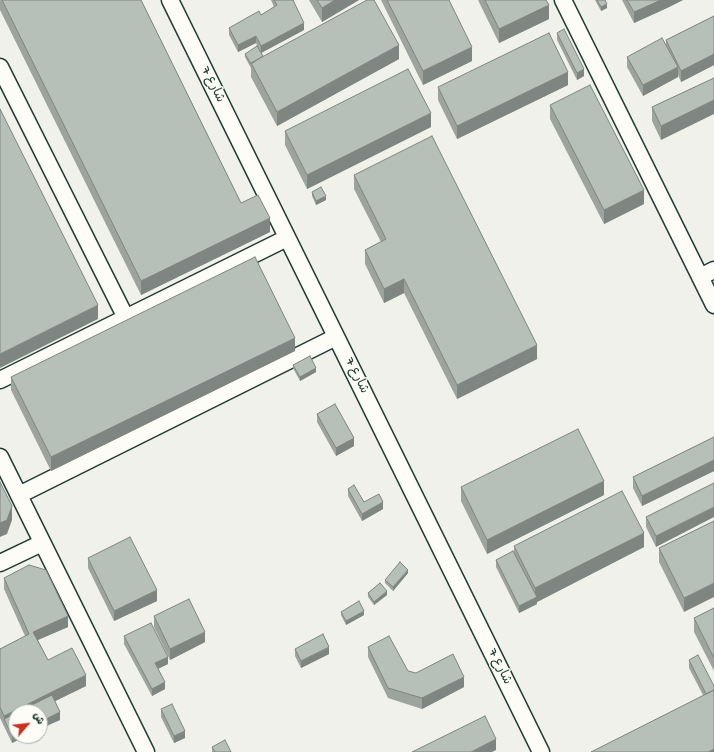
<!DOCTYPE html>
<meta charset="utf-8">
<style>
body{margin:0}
#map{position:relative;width:714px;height:752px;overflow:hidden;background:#f0f1eb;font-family:"Gochi Hand","Playpen Sans Arabic",sans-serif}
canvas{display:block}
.north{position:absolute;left:8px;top:704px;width:40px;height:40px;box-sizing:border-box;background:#fdfcf7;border:1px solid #a4b0a9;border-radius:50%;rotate:62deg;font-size:11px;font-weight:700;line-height:16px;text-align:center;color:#1f3d34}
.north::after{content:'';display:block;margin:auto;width:14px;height:18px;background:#c8321e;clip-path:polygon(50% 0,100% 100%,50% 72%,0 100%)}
</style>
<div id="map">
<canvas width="714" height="752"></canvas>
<div class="north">ش</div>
</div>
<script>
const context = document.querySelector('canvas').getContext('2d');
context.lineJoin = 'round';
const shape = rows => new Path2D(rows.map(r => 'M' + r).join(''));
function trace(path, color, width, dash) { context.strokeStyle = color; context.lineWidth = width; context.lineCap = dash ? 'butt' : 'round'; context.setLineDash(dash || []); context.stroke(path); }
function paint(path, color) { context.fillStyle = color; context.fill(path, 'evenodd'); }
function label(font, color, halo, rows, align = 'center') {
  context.font = font + ' "Gochi Hand","Playpen Sans Arabic",sans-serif'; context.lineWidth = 3; context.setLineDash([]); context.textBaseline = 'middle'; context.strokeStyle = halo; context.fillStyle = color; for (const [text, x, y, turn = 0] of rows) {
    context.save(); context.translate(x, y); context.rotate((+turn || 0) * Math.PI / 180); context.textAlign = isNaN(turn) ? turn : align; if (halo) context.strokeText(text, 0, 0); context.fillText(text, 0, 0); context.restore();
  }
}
const minor = shape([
 [170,0,541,752],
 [563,0,714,305],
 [0,67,126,318],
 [700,277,714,270],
 [0,380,287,238],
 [0,457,146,752],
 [19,495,336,337],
 [0,563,42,543]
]);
trace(minor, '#1f3d34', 19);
trace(minor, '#fdfcf7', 16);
paint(shape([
 [0,0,141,0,241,203,270,232,141,295,0,10],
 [271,0,294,0,294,2,304,30,261,53,263,56,399,59,277,126,251,77,251,68,245,57,245,54,260,52,256,43,238,52,229,35,229,28,261,15,274,7],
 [309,0,359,0,322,22],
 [381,0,449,0,472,61,423,85],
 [478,0,546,0,549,19,499,43],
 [595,0,605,0,607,8,601,11],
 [622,0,683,0,667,8,634,23],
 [714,16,714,65,681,82,678,75,678,77,643,96,627,67,627,57,666,44,666,40],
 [557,33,584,76,577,80,557,40],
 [714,78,661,140,652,121,652,107],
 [568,85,457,139,438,100,438,87],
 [550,105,644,204,604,224,550,119],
 [431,127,307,189,285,145,285,131],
 [354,175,537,359,457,399,404,293,384,303,365,264,365,250,381,242,354,189],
 [312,192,326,200,316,205,312,196],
 [295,351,51,471,11,390,11,377],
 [293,365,316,372,300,381,293,368],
 [317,414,354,446,336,456,317,422],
 [714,437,714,471,642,506,633,488,633,477],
 [714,483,656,547,646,527,646,517],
 [461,487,604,495,487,554,461,501],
 [348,489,364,502,383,509,362,521,348,496],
 [714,521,684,612,659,562,659,548],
 [514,546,644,547,537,602,537,604,519,613,496,567,496,560,514,553],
 [88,558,157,601,114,621,88,568],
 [408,573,393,591,385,583,385,580],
 [4,578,68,627,38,640,48,660,86,686,55,701,60,720,16,736,26,736,12,743,0,718,0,649,25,636,4,589],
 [368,593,387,595,374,605,368,597],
 [714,608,714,671,694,632,694,618],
 [341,612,364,615,346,625,341,615],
 [154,616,205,642,170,660,154,627],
 [124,636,168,664,158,669,165,689,152,696,124,644],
 [368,647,408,671,464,687,422,709,388,698,368,657],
 [295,649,329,654,301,668,295,656],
 [689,660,714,686,714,752,703,695,689,668],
 [161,709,185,738,174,743,161,717],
 [212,747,231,752,212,752]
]), '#9da49e');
paint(shape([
 [335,0,359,0,322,22,322,8],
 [661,0,667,0,667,8,634,23,634,12],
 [667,0,683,0,667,8],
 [607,4,607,8,601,11,601,7],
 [549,5,549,19,499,43,499,29],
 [304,23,304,30,261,53,261,46],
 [256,36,256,43,238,52,238,45],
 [399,45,399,59,277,126,277,112],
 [472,47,472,61,423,85,423,71],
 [714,54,714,65,681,82,681,71],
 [678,67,678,77,643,96,643,85],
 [584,69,584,76,577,80,577,73],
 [568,72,568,85,457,139,457,126],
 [714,100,714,114,661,140,661,126],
 [431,113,431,127,307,189,307,175],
 [644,190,644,204,604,224,604,210],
 [326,196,326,200,316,205,316,201],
 [270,218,270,232,141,295,141,281],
 [404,279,404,293,384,303,384,289],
 [98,305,98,319,0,368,0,354],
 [295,338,295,351,51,471,51,457],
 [537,345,537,359,457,399,457,385],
 [316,368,316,372,300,381,300,377],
 [354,438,354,446,336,456,336,448],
 [714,460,714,471,642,506,642,496],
 [604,481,604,495,487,554,487,540],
 [383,502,383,509,362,521,362,514],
 [12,506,12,520,7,534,0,537,0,523],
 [714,507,714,517,656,547,656,536],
 [644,533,644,547,537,602,537,604,519,613,519,606,535,598,535,588],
 [408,570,408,573,393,591,393,587],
 [714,583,714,597,684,612,684,598],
 [157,590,157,601,114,621,114,611],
 [387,591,387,595,374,605,374,602],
 [364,611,364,615,346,625,346,621],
 [68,616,68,627,33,642,33,632],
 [205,632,205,642,170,660,170,649],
 [329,647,329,654,301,668,301,661],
 [168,657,168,664,155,670,155,663],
 [86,675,86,686,33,712,16,712,16,720,4,719,4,716],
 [464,677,464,687,422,709,422,698],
 [165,682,165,689,152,696,152,689],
 [60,712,60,720,40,729,40,722],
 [185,731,185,738,174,743,174,736],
 [16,734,16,736,26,736,12,743,12,736],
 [496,739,496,750,492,752,471,752],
 [714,749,714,752,708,752]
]), '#7f8681');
const building = shape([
 [2,0,141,0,241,203,258,195,270,218,141,281,2,0],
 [274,0,293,0,304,23,261,46,256,36,238,45,229,28,259,11,261,15,277,5,274,0],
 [317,0,335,0,322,8,317,0],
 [367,0,374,0,399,45,277,112,251,63,367,0],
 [387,0,449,0,472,47,423,71,387,0],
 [485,0,546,0,549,5,499,29,485,0],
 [597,0,605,0,607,4,601,7,597,0],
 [627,0,661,0,634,12,627,0],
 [714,16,714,54,681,71,666,40,714,16],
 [564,29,584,69,577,73,557,33,564,29],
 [549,33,568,72,457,126,438,87,549,33],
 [662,38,678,67,643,85,627,57,662,38],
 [257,46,263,56,251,64,245,54,257,46],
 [408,69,431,113,307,175,285,131,408,69],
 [714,78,714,100,661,126,652,107,714,78],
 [590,85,644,190,604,210,550,105,590,85],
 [0,109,98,305,0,354,0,109],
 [432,136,537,345,457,385,404,279,384,289,365,250,386,239,354,175,432,136],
 [321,187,326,196,316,201,312,192,321,187],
 [255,257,295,338,51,457,11,377,255,257],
 [310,356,316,368,300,377,293,365,310,356],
 [335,404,354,438,336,448,317,414,335,404],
 [578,429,604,481,487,540,461,487,578,429],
 [714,437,714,460,642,496,633,477,714,437],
 [0,482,12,506,7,520,0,523,0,482],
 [714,483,714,507,656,536,646,517,714,483],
 [354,485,364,502,379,494,383,502,362,514,348,489,354,485],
 [622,491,644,533,535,588,514,546,622,491],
 [714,521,714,583,684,598,659,548,714,521],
 [130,537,157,590,114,611,88,558,130,537],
 [513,551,537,597,519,606,496,560,513,551],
 [400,562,408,570,393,587,385,580,400,562],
 [29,565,46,570,68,616,33,632,48,660,72,648,86,675,4,716,0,707,0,649,29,634,4,578,29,565],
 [380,583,387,591,374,602,368,593,380,583],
 [189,599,205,632,170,649,154,616,189,599],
 [359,601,364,611,346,621,341,612,359,601],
 [714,608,714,658,694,618,714,608],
 [151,623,168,657,155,663,165,682,152,689,124,636,151,623],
 [323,634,329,647,301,661,295,649,323,634],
 [389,636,408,671,416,673,453,654,464,677,422,698,388,688,368,647,389,636],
 [698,655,714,686,714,690,706,694,689,660,698,655],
 [714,690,714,749,708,752,591,752,714,690],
 [52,695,60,712,40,722,40,712,18,712,52,695],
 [172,704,185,731,174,736,161,709,172,704],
 [16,713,16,734,12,736,4,719,16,713],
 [485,716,496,739,471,752,412,752,485,716],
 [225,740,231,752,215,752,212,747,225,740]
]);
paint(building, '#b6bfb8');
trace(building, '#7f8681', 1);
label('13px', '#1f3d34', '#fdfcf7', [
 ["شارع 7",212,85,64],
 ["شارع 7",356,376,64],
 ["شارع 7",499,667,64]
]);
</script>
